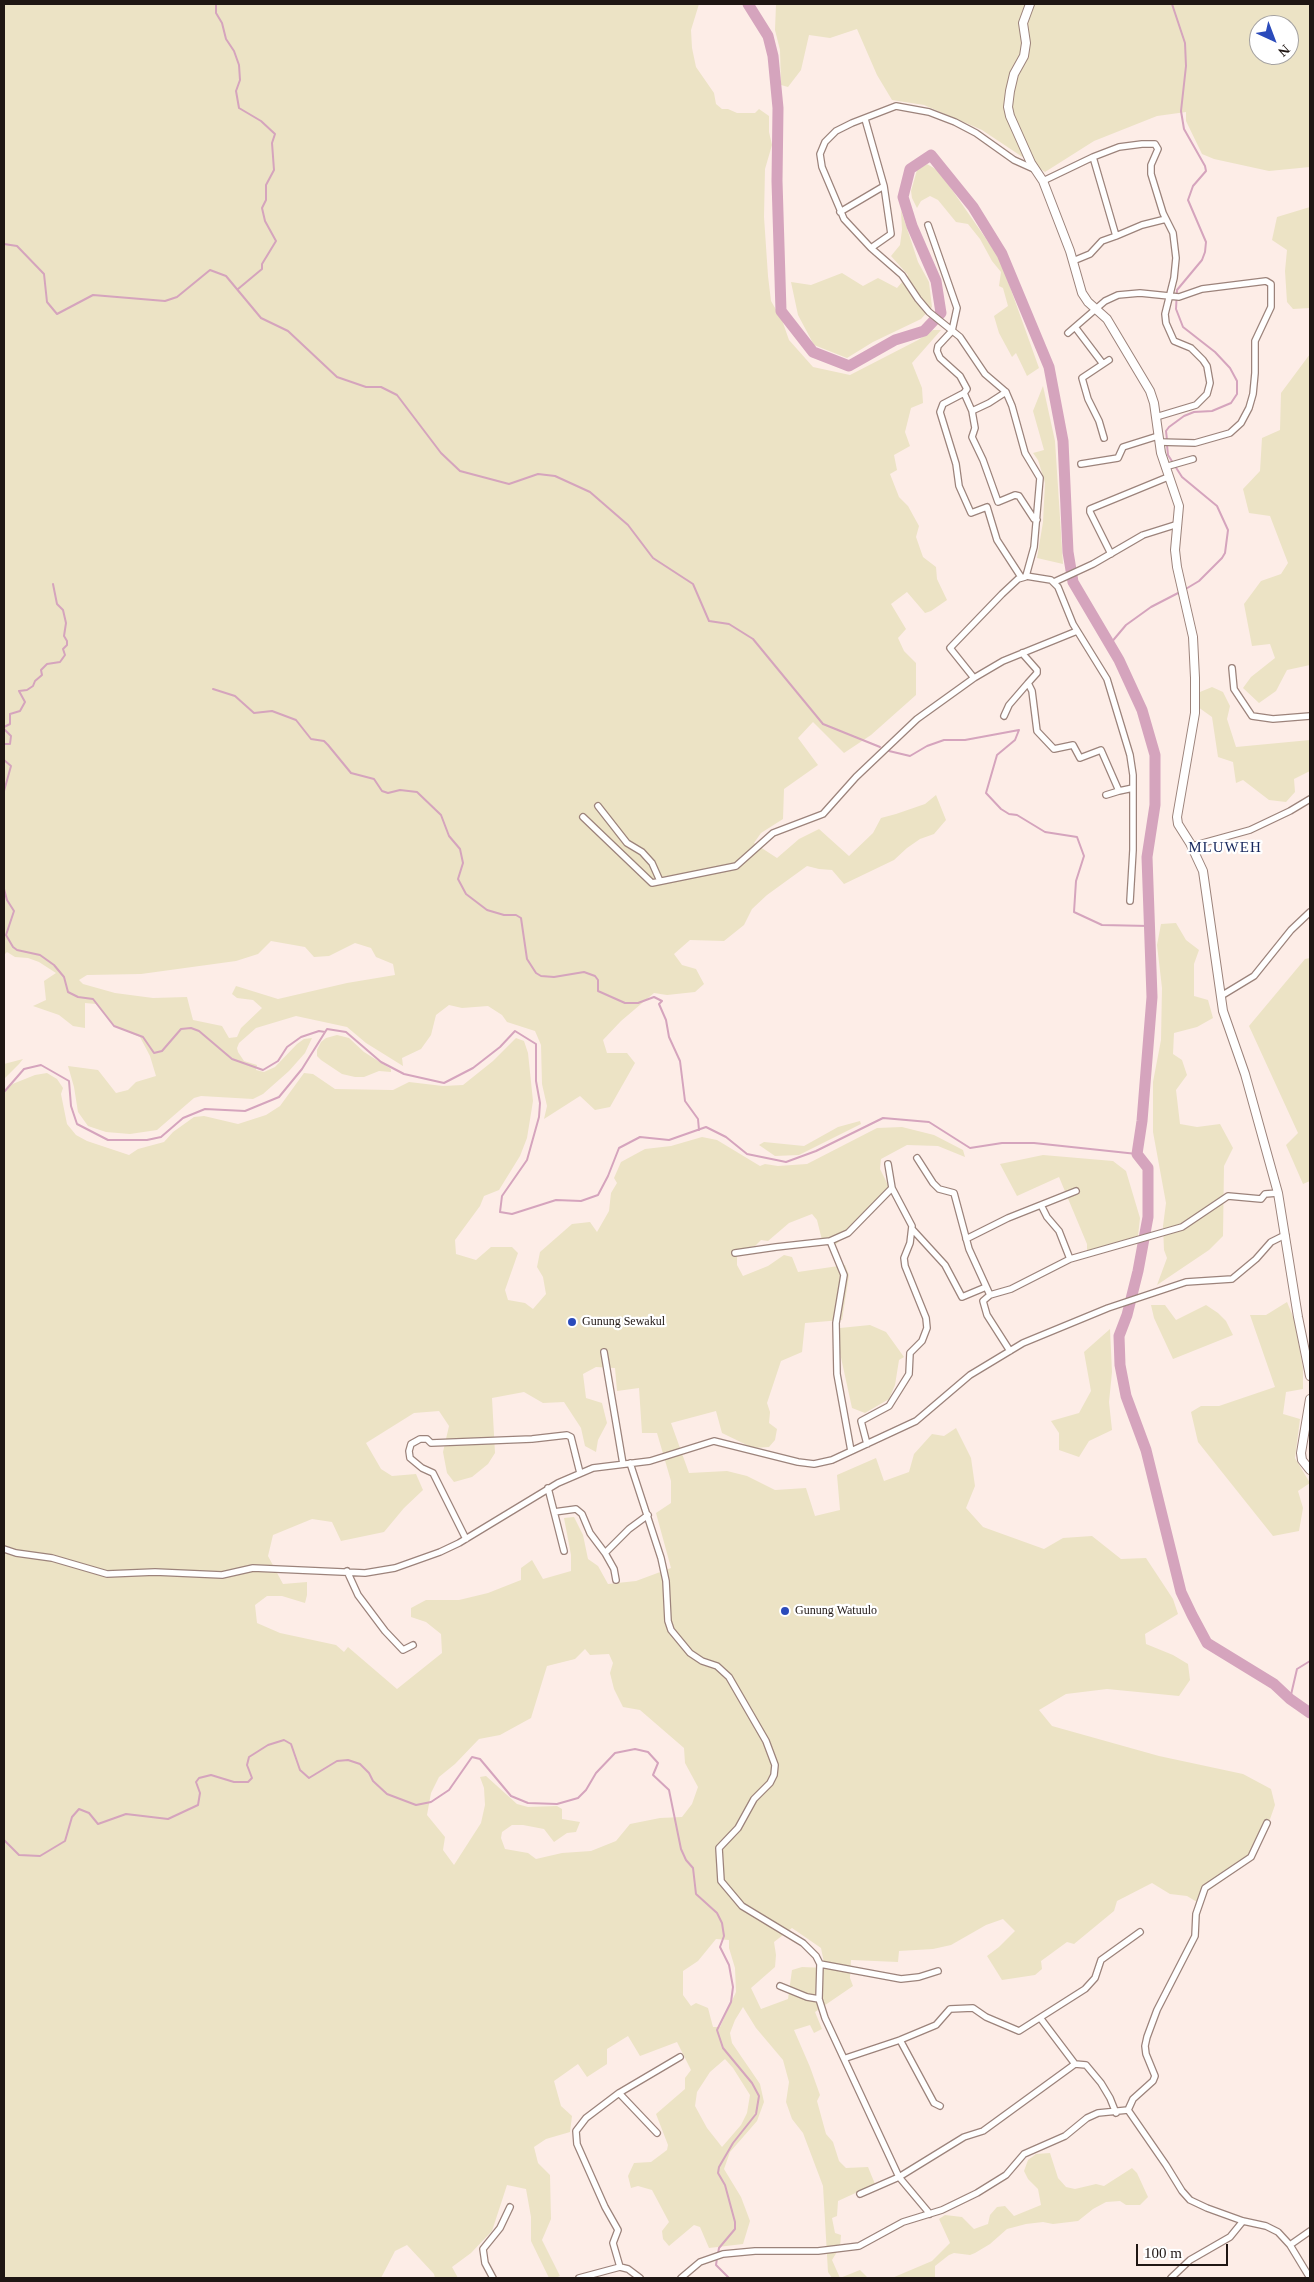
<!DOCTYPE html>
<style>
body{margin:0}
#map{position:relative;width:1314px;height:2282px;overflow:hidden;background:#fdede7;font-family:"Times New Roman",serif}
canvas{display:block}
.frame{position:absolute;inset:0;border:5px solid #1f1613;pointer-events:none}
.north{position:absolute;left:1249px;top:15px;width:50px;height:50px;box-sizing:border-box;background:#fff;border:1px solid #a5a2a1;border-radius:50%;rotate:137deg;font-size:14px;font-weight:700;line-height:20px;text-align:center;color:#1f1613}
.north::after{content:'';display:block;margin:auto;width:18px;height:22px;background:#2b4bbb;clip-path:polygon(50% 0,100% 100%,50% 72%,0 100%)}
.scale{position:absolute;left:1136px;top:2244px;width:92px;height:22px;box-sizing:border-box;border:2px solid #1f1613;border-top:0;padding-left:6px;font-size:15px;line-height:18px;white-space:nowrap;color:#1f1613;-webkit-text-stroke:4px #fff;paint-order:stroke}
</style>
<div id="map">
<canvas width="1314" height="2282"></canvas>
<div class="frame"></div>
<div class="north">N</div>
<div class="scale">100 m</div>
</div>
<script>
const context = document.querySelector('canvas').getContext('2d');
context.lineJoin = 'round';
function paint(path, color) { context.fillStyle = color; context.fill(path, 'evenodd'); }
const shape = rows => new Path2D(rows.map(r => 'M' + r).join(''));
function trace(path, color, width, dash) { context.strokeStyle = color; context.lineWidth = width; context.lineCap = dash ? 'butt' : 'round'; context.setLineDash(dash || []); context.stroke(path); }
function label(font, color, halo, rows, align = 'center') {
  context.font = font + ' "Times New Roman",serif'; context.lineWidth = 4.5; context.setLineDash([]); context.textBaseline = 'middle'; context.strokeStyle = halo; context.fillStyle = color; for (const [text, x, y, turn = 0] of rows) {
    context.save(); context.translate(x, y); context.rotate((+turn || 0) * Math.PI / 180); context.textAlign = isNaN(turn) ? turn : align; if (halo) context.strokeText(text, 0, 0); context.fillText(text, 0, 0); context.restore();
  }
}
paint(shape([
 [4,4,699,4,691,30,692,48,696,67,714,93,716,104,722,109,728,109,737,113,755,113,759,109,769,116,769,132,772,145,765,169,764,217,768,276,771,301,782,320,789,340,813,367,850,375,918,340,933,330,941,330,912,363,922,388,923,403,911,408,905,432,910,446,894,455,897,470,890,474,899,497,908,506,919,526,916,537,923,557,936,567,937,579,947,600,931,611,925,613,907,592,891,604,906,629,898,638,904,651,916,663,916,695,871,735,844,753,813,722,798,738,818,765,784,789,783,819,761,833,754,843,777,858,799,839,819,829,849,856,873,833,881,818,896,814,925,804,936,795,946,820,934,834,920,839,907,848,894,860,844,884,832,870,819,869,807,866,767,895,752,909,744,925,724,941,690,940,674,954,682,965,696,969,704,984,695,992,667,995,654,993,621,1021,603,1040,607,1053,627,1053,635,1063,610,1107,595,1110,580,1096,544,1119,547,1106,542,1084,541,1045,535,1031,507,1022,502,1015,488,1006,462,1008,449,1005,436,1015,431,1035,421,1049,402,1058,403,1066,366,1043,347,1027,296,1016,256,1028,239,1043,237,1048,238,1052,244,1061,257,1065,256,1070,264,1072,275,1067,297,1044,304,1039,312,1038,305,1053,289,1071,263,1094,253,1099,201,1096,194,1098,157,1130,130,1134,106,1132,88,1126,78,1112,74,1087,68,1066,98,1070,116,1093,128,1090,136,1082,156,1076,150,1056,140,1037,114,1026,96,1004,85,1003,85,1028,73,1026,59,1015,33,1006,46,1000,44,981,56,973,39,962,28,958,15,957,7,952,4,955],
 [271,941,305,947,314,957,329,956,355,943,371,948,376,957,393,964,395,975,347,983,278,999,236,986,232,994,237,998,253,1000,262,1008,241,1028,237,1037,229,1038,222,1026,193,1020,187,997,153,998,115,993,83,984,79,980,87,975,141,974,236,961,258,954],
 [776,4,1310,4,1310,167,1269,171,1214,159,1202,154,1186,121,1186,112,1157,116,1094,141,1045,172,982,130,924,105,892,100,877,75,857,29,830,38,809,35,801,70,788,87,781,85,780,50,775,30],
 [1259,25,1289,25,1289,55,1259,55],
 [927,164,939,171,1000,259,1039,368,1027,376,1016,353,1012,357,999,333,994,316,1008,306,1003,288,999,286,1001,272,992,261,980,239,968,224,956,222,938,200,930,196,921,201,917,208,912,198,911,191,917,170],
 [1310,207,1310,308,1293,309,1287,302,1285,271,1287,250,1272,240,1277,217],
 [901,210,918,262,929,282,932,307,921,319,873,342,847,358,814,345,798,315,791,282,811,285,842,273,863,286,878,278,897,288,908,275,891,256,900,245,902,230],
 [1310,354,1310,665,1287,670,1276,691,1259,703,1243,688,1251,677,1275,658,1270,644,1252,646,1244,604,1261,581,1281,574,1288,563,1270,516,1249,513,1243,489,1260,471,1262,438,1280,430,1281,393],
 [1043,386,1055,441,1063,564,1037,558,1043,522,1045,483,1038,460,1033,453,1044,450,1033,411],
 [1212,687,1223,692,1230,706,1227,719,1236,747,1310,740,1310,771,1294,779,1295,792,1286,802,1269,800,1243,780,1236,783,1233,762,1218,757,1212,717,1198,707,1200,692],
 [1176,923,1186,940,1199,950,1194,964,1194,996,1208,1000,1213,1018,1197,1027,1174,1033,1173,1054,1182,1060,1187,1075,1176,1090,1180,1124,1197,1127,1220,1124,1233,1148,1224,1166,1223,1236,1209,1250,1157,1285,1167,1258,1164,1250,1163,1226,1166,1203,1153,1132,1153,1082,1161,1040,1162,988,1157,945,1161,924],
 [1310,958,1310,1181,1303,1184,1286,1145,1298,1133,1249,1026,1305,959],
 [337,1035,349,1038,364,1052,391,1069,391,1072,379,1071,364,1077,355,1077,342,1074,321,1060,317,1056,317,1050,321,1042,326,1038],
 [516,1038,524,1041,528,1053,533,1101,527,1138,520,1156,499,1190,484,1196,480,1206,455,1240,456,1254,476,1260,491,1247,512,1247,518,1253,505,1290,508,1300,525,1303,533,1309,546,1294,543,1277,537,1267,540,1252,572,1224,590,1222,597,1232,609,1211,611,1193,617,1183,614,1178,621,1162,645,1149,671,1146,702,1137,717,1140,760,1166,765,1164,778,1166,807,1164,877,1128,902,1127,934,1135,963,1150,965,1157,938,1146,907,1145,881,1159,880,1169,891,1191,865,1220,835,1245,832,1238,822,1240,817,1220,812,1214,789,1223,768,1241,761,1240,755,1246,737,1250,737,1265,743,1276,768,1266,784,1255,792,1257,798,1272,845,1265,849,1275,842,1320,805,1323,802,1352,781,1361,767,1403,770,1412,769,1423,777,1429,775,1440,769,1447,753,1448,722,1433,716,1411,671,1423,689,1473,727,1471,747,1476,775,1490,806,1488,815,1516,840,1510,837,1475,876,1458,884,1481,909,1472,914,1454,932,1434,944,1436,956,1428,971,1458,975,1486,966,1508,983,1527,1044,1549,1063,1538,1092,1536,1121,1559,1146,1558,1173,1599,1178,1614,1145,1634,1146,1644,1173,1655,1188,1664,1190,1680,1179,1696,1107,1689,1066,1694,1039,1710,1052,1726,1159,1756,1243,1774,1271,1789,1275,1805,1263,1839,1253,1859,1208,1891,1202,1905,1187,1896,1170,1894,1152,1883,1117,1901,1114,1911,1074,1944,1067,1942,1041,1961,1042,1969,1035,1975,1002,1980,987,1956,999,1947,1015,1931,1003,1919,986,1925,951,1945,933,1949,899,1951,898,1962,851,1960,850,1978,853,1986,815,2012,822,2029,814,2033,810,2025,794,2030,810,2067,820,2095,817,2101,826,2134,833,2142,839,2161,846,2168,868,2167,875,2184,838,2201,837,2216,832,2218,835,2233,841,2235,840,2247,832,2260,840,2278,860,2270,868,2278,832,2278,828,2272,823,2186,803,2133,792,2119,786,2102,789,2082,783,2060,756,2028,743,2007,735,2020,730,2033,732,2043,760,2084,764,2102,757,2121,730,2152,724,2169,741,2197,750,2221,743,2244,709,2248,700,2227,694,2225,669,2246,663,2239,662,2231,669,2222,652,2190,638,2186,631,2188,628,2176,634,2163,651,2162,667,2150,668,2145,656,2114,685,2089,685,2078,691,2070,677,2042,640,2056,628,2036,607,2049,607,2064,587,2077,578,2064,554,2081,561,2106,572,2116,570,2132,546,2139,534,2147,538,2163,550,2175,551,2219,542,2240,560,2276,555,2278,549,2278,531,2241,531,2217,526,2189,507,2185,492,2231,471,2253,452,2267,458,2278,435,2278,434,2274,407,2245,395,2251,381,2278,4,2278,4,1094,10,1085,35,1075,47,1073,57,1079,63,1088,61,1094,67,1124,76,1135,87,1141,129,1155,138,1149,164,1142,173,1132,194,1117,204,1116,238,1124,266,1115,280,1106,304,1073,313,1074,335,1089,393,1090,409,1082,443,1086,463,1085,493,1061],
 [596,1367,615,1368,617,1391,639,1388,642,1433,657,1433,671,1481,671,1503,656,1513,671,1568,636,1581,608,1584,598,1566,588,1559,583,1535,574,1517,564,1518,571,1555,571,1571,543,1579,532,1560,521,1568,521,1580,488,1593,459,1600,426,1600,411,1608,411,1617,426,1622,441,1634,442,1653,397,1689,348,1647,344,1652,336,1645,280,1633,257,1623,255,1605,267,1596,282,1596,305,1603,307,1595,307,1582,283,1584,268,1556,273,1535,312,1519,332,1522,341,1541,384,1532,404,1508,423,1490,416,1474,392,1476,381,1469,366,1443,414,1413,439,1411,449,1426,443,1452,447,1473,454,1482,472,1477,488,1464,495,1453,492,1398,524,1392,543,1403,564,1402,581,1428,585,1446,596,1452,598,1440,607,1423,602,1403,586,1398,583,1374],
 [585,1649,590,1655,609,1654,613,1663,610,1673,614,1689,623,1707,640,1710,684,1748,685,1763,698,1787,692,1804,682,1817,660,1818,630,1824,616,1841,591,1851,562,1853,536,1859,528,1853,505,1849,501,1838,502,1832,512,1825,523,1825,544,1829,554,1842,567,1833,576,1832,580,1822,562,1819,562,1809,557,1806,528,1807,517,1804,486,1776,480,1777,484,1788,485,1805,481,1823,454,1865,443,1850,445,1837,427,1815,431,1793,439,1777,455,1764,479,1739,500,1735,531,1718,547,1666,575,1659],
 [792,1928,821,1948,825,1968,802,1967,792,1970,788,1999,761,2009,751,1988,775,1967,776,1955,774,1942],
 [716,1939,729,1940,729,1948,735,1968,736,1992,720,2027,713,2027,708,2008,696,2003,691,2006,683,1995,683,1971,698,1961],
 [725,2059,733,2068,750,2095,747,2113,741,2125,722,2147,707,2128,695,2106,697,2092,710,2072],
 [23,1059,19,1064,4,1079,4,1064],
 [860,1121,861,1124,799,1155,775,1156,759,1145,764,1142,804,1146,838,1127],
 [1043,1155,1113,1161,1126,1171,1140,1218,1138,1236,1087,1251,1087,1244,1059,1177,1017,1196,1000,1164],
 [1287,1302,1294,1319,1303,1368,1303,1389,1286,1392,1283,1414,1300,1419,1295,1458,1310,1483,1298,1491,1303,1508,1299,1531,1273,1536,1198,1442,1191,1412,1201,1406,1219,1406,1275,1387,1250,1315,1266,1315],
 [1151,1305,1165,1305,1176,1320,1206,1305,1218,1313,1226,1321,1233,1335,1173,1359,1154,1318],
 [870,1325,886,1332,904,1357,899,1360,895,1385,889,1399,865,1413,852,1408,840,1353,840,1328],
 [1110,1329,1112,1372,1109,1402,1112,1430,1089,1441,1079,1457,1059,1450,1059,1433,1051,1421,1079,1413,1091,1391,1084,1352],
 [1050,2153,1058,2178,1066,2187,1075,2189,1096,2184,1104,2186,1132,2168,1137,2173,1148,2197,1140,2205,1126,2205,1120,2201,1106,2202,1093,2209,1078,2221,1053,2224,1043,2222,1026,2224,1007,2229,990,2244,975,2253,970,2255,954,2253,949,2255,935,2266,935,2278,892,2278,932,2261,950,2243,939,2219,945,2215,962,2217,974,2229,988,2224,990,2215,997,2207,1005,2206,1014,2216,1041,2205,1038,2189,1028,2179,1024,2171,1028,2160,1036,2154]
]), '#ece3c5');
trace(shape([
 [216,4,216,13,222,23,226,39,234,51,239,65,240,80,236,91,239,108,261,121,275,134,272,143,274,170,266,185,266,200,262,208,265,221,276,241,262,264,262,269,238,289],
 [4,244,17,246,44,274,47,302,57,314,93,295,165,301,177,297,210,270,226,276,261,318,288,331,337,377,366,387,381,387,397,395,441,453,460,471,509,484,538,474,555,476,590,492,628,525,653,558,693,584,709,621,729,624,753,639,823,724,880,747],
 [1167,440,1166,431,1169,427,1184,416,1194,412,1212,411,1231,403,1237,394,1237,381,1230,368,1215,352,1183,327,1176,309,1177,290,1202,260,1205,252,1206,242,1188,200,1193,186,1206,171,1205,166,1184,129,1181,111,1186,66,1185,43,1172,4],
 [1167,445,1168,455,1182,477,1217,506,1228,530,1225,553,1222,558,1199,581,1184,590],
 [1110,644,1126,625,1151,607,1180,592],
 [213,689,235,696,254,713,272,711,296,720,311,739,324,741,328,745,351,773,374,779,382,791,388,793,400,790,417,792,441,815,449,836,460,849,463,863,458,879,466,894,487,910,504,915,516,915,521,918,527,959,536,973,541,976,554,977,584,972,595,976,598,980,598,991,625,1003,638,1003,654,997,662,1001,659,1004,666,1020,669,1037,680,1061,685,1101,698,1119,699,1130],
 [4,727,10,724,10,714,20,711,25,702,19,691,27,690,33,686,35,681,42,675,41,670,47,664,60,662,65,655,63,649,67,645,67,641,64,636,66,623,63,610,57,604,53,584],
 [4,729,11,736,10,744,4,744],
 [889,751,910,756,927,746,944,740,965,740,1019,730,1015,740,997,755,986,793,1001,809,1009,814,1017,815,1045,832,1077,837,1084,856,1076,881,1074,912,1102,925,1149,926],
 [4,760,11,766,4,791],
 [4,889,7,900,14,911,6,935,13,947,17,950,40,955,54,965,64,977,68,992,78,997,93,999,114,1026,143,1037,154,1053,162,1051,181,1029,191,1028,199,1031,232,1059,263,1070,278,1061,287,1047,301,1037,319,1031,325,1032],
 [4,1092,24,1069,41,1065,69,1081,71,1106,77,1124,108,1140,147,1140,161,1137,183,1118,205,1109,245,1111,279,1097,302,1069,327,1029,346,1032,381,1062,404,1074,444,1083,473,1068,500,1047,515,1031,536,1044,536,1081,540,1103,539,1117,527,1160,502,1196,500,1212,512,1214,556,1200,581,1201,598,1195,608,1176,619,1148,640,1137,669,1140,706,1127,726,1137,747,1154,786,1162,816,1151,883,1118,929,1122,970,1148,1002,1143,1034,1143,1137,1154],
 [1290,1699,1297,1669,1310,1661],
 [4,1840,19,1855,40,1856,65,1841,72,1817,79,1809,89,1813,98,1824,126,1814,168,1819,198,1805,200,1793,196,1782,199,1778,211,1775,234,1782,248,1782,252,1778,247,1765,249,1757,268,1745,284,1740,291,1744,300,1770,309,1778,337,1761,348,1760,360,1764,369,1773,373,1781,387,1794,416,1805,431,1802,449,1790,472,1757,480,1759,511,1796,528,1803,557,1804,578,1798,586,1790,596,1773,615,1753,635,1749,648,1752,658,1763,653,1775,669,1790,681,1849,686,1860,693,1868,696,1894,717,1913,722,1923,724,1936,720,1947,729,1965,733,1987,731,2002,717,2030,723,2048,752,2083,759,2096,756,2114,733,2143,719,2167,718,2173,725,2185,735,2222,735,2229,719,2248,718,2254],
 [717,2258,716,2265,729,2278]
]), '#d5a4bd', 2);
trace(shape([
 [748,4,768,36,773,56,778,108,777,181,781,311,813,352,849,366,895,340,924,331,941,313,936,281,912,226,903,197,910,169,931,155,973,207,1002,254,1049,367,1063,441,1068,552,1073,582,1119,660,1142,710,1155,755,1155,805,1147,857,1152,997,1142,1121,1137,1154,1148,1168,1148,1217,1138,1271,1127,1315,1119,1336,1120,1365,1126,1396,1146,1450,1181,1592,1192,1615,1207,1643,1274,1684,1290,1699,1310,1713]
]), '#d5a4bd', 11);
const street = shape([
 [1093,157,1119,147,1142,144,1155,144,1158,149,1151,165,1151,174,1163,213,1173,233,1176,258,1174,278,1165,314,1166,323,1174,341,1191,348,1203,360,1207,366,1210,383,1207,394,1196,405,1156,417],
 [1034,169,1014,160,976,133,955,122,929,112,896,106,852,123,836,131,825,142,820,154,822,167,844,219,871,248,902,275,918,299,929,312,960,337,985,374,1006,392,1012,406,1025,453,1040,478,1034,547,1026,576,1051,580,1058,587,1073,624,1107,679,1130,755,1133,775,1133,850,1130,901],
 [1043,181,1093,157,1116,236,1142,225,1166,219],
 [840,212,884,186,865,119],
 [928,225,957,308,952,331,938,346,937,351,940,358,960,376,967,389,964,393,943,404,940,412,956,464,959,486,971,513,987,507,997,540,1021,577],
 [871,248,891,234,884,186],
 [1073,261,1090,254,1102,241,1116,236],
 [1075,327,1103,364,1109,360],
 [1068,333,1105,301,1118,295,1140,293,1179,297,1202,289,1266,281,1271,284,1271,307,1255,341,1255,373,1253,394,1249,408,1241,423,1230,433,1195,443,1159,442],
 [1103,364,1082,378,1088,399,1099,421,1104,438],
 [964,393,972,411,989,403,1006,392],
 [972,411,975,428,972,437,983,460,998,502,1015,495,1019,496,1034,519,1037,520],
 [1081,464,1118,458,1123,447,1158,436],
 [1165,467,1193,459],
 [1111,554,1090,512,1090,509,1168,477],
 [1054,582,1093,564,1143,535,1178,524],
 [1022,653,1037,670,1037,673,1028,683,1032,691,1037,731,1054,749,1073,745,1080,758,1101,750,1119,791,1133,788],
 [1232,668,1234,689,1252,716,1273,719,1310,716],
 [974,678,950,648,1002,594,1018,579,1025,577],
 [1004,716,1009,705,1028,683],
 [1106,795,1119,791],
 [598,806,627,843,642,852,652,863,660,881],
 [583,817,652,883,736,866,773,833,823,814,856,777,917,719,974,678,1003,661,1077,631],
 [1192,846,1250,830,1290,811,1310,799],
 [1221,996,1254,976,1291,930,1310,912],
 [917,1158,933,1183,939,1189,954,1193,969,1249,990,1295,983,1301,987,1315,1010,1351],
 [1041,1205,1047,1217,1059,1231,1070,1259],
 [913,1230,945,1265,962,1297,986,1287],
 [966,1239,1008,1218,1076,1191],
 [830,1241,844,1275,836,1323,837,1374,851,1451],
 [735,1253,776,1247,830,1241,848,1233,892,1188,888,1164],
 [990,1295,1011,1289,1070,1259,1182,1227,1228,1196,1261,1199,1265,1194,1278,1193],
 [604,1352,623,1464],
 [867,1444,861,1421,889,1406,909,1374,910,1353,922,1341,927,1328,926,1318,905,1266,904,1258,910,1243,912,1226,892,1188],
 [630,1463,661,1558,666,1581,668,1621,671,1630,690,1653,702,1661,717,1666,729,1677,766,1741,775,1765,774,1775,770,1783,754,1799,738,1828,719,1848,721,1881,742,1906,803,1943,816,1956,820,1964,819,1999,825,2018,899,2177,930,2214],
 [548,1488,564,1551],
 [554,1512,576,1509,582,1514,590,1533,605,1553],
 [466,1539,433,1473,422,1468,410,1458,409,1451,411,1444,420,1439,427,1439,431,1443,532,1439,567,1435,571,1437,580,1473],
 [4,1549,16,1553,52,1558,107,1574,155,1572,222,1575,253,1568,365,1573,395,1568,440,1552,459,1543,558,1483,593,1468,650,1461,714,1441,798,1462,814,1464,832,1460,916,1421,970,1375,1023,1343,1108,1308,1186,1282,1232,1279,1256,1259,1271,1242,1281,1237,1286,1236],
 [347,1571,358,1595,385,1631,403,1650,413,1645],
 [616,1580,614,1569,605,1553,629,1529,648,1515],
 [820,1964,901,1979,919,1977,938,1971],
 [780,1986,807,1997,819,1999],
 [1041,2019,1075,2064,1086,2065,1101,2083,1110,2098,1116,2113],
 [900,2040,934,2103,940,2106],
 [846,2058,900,2040,936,2025,950,2009,973,2008,986,2017,1019,2031,1085,1989,1095,1978,1101,1960,1140,1932],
 [619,2093,657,2133],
 [1128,2110,1166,2165,1182,2191,1190,2200,1207,2208,1243,2221,1266,2226,1278,2232,1290,2245,1310,2278],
 [860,2194,899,2177,964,2137,983,2131,1075,2064],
 [1290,2245,1310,2231],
 [493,2278,485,2263,483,2249,500,2228,510,2207],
 [579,2278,620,2267],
 [640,2278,628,2269,620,2267,613,2243,618,2230,605,2207,577,2144,576,2131,586,2118,619,2093,680,2057],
 [681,2278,700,2262,723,2254,755,2251,818,2251,859,2246,903,2222,942,2210,977,2193,1006,2175,1024,2154,1065,2136,1087,2118,1098,2113,1128,2110,1133,2099,1153,2081,1155,2076,1146,2054,1145,2046,1147,2037,1157,2010,1195,1936,1196,1914,1205,1888,1251,1857,1267,1823],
 [1171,2278,1190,2260,1230,2237,1243,2221]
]);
const secondary = shape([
 [1030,4,1023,23,1026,43,1024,56,1014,74,1010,91,1008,107,1010,116,1031,163,1043,181,1070,251,1082,293,1088,302,1107,319,1150,391,1154,403,1161,453,1179,506,1175,550,1177,567,1193,637,1195,678,1195,713,1177,817,1178,824,1190,843,1203,871,1223,1011,1245,1074,1278,1193,1298,1317,1310,1376],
 [1310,1399,1301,1453,1302,1460,1310,1470]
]);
trace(street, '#9c837b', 8);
trace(secondary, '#9c837b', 10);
trace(street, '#fff', 5.5);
trace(secondary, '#fff', 8);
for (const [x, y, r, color] of [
 [572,1322,5,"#2b4bbb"],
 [785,1611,5,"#2b4bbb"]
]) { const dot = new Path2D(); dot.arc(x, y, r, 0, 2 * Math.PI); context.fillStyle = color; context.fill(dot); trace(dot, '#fff', 2); }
label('12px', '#1f1613', '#fff', [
 ["Gunung Sewakul",582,1322],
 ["Gunung Watuulo",795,1611]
], 'left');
context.letterSpacing = '1px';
label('15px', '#16275d', '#fff', [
 ["MLUWEH",1225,848]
]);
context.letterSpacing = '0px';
</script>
